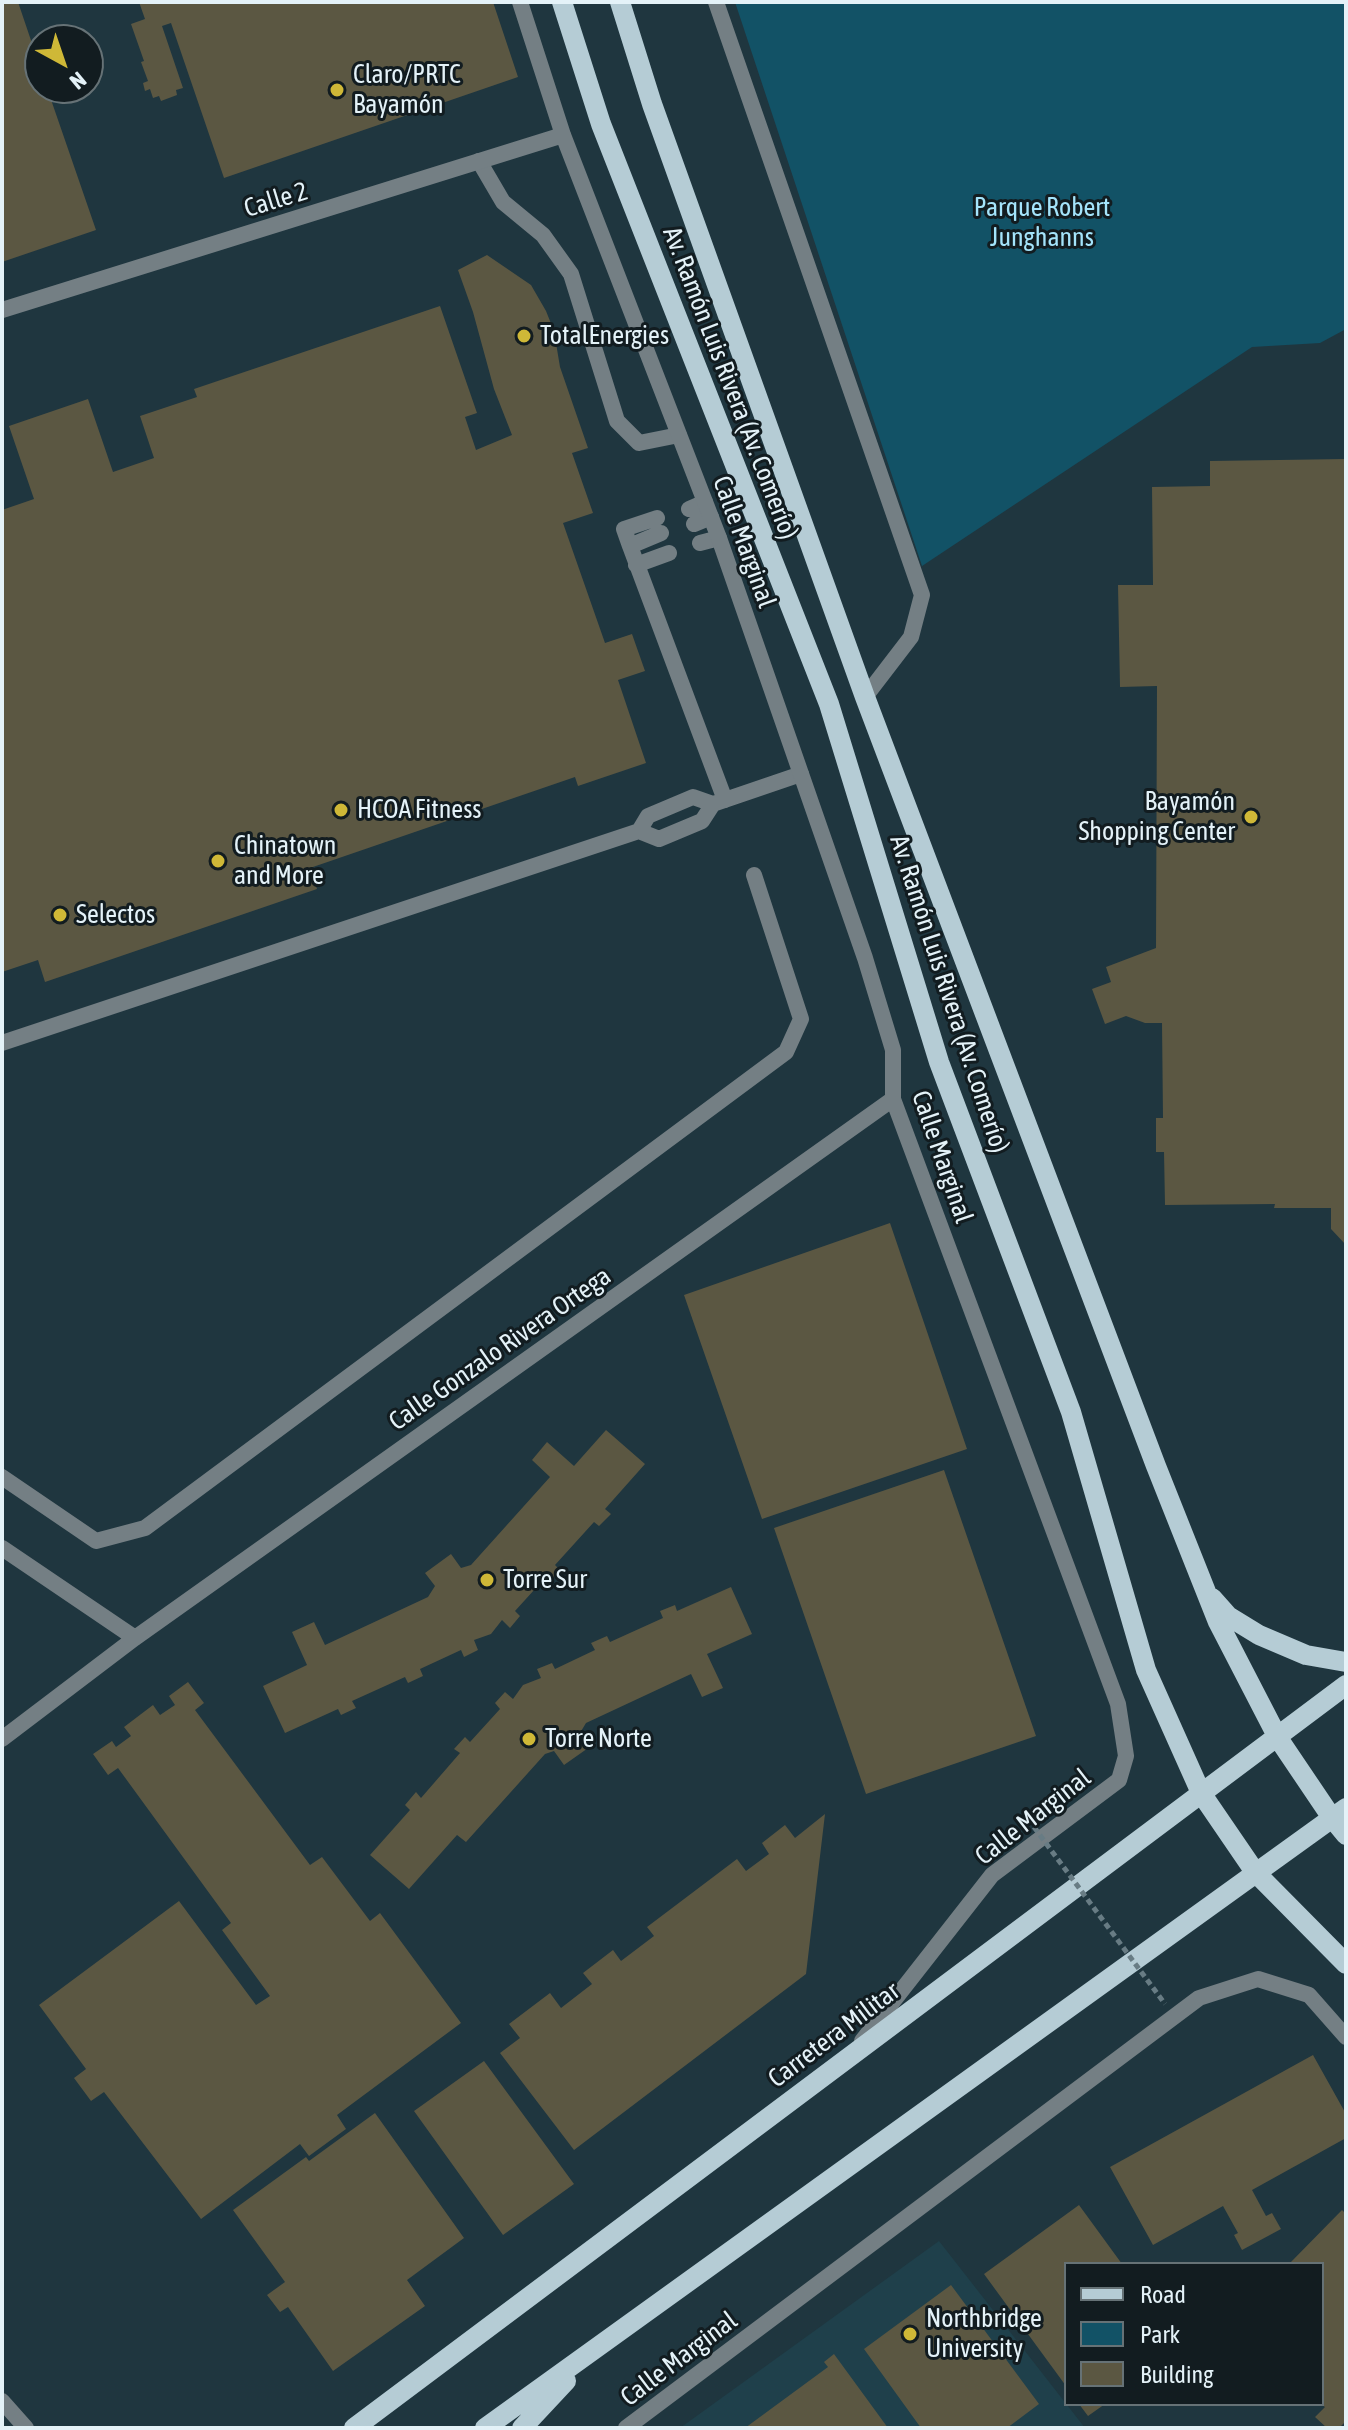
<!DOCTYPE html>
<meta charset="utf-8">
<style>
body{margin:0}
#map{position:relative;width:1348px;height:2430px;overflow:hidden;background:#1f363f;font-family:"Asap Condensed",sans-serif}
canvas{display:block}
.frame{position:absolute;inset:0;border:4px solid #e4f2f8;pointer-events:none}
.legend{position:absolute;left:1064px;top:2262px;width:260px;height:144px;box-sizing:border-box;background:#121c20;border:2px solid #667276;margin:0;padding:10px 14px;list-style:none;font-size:24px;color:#e4f2f8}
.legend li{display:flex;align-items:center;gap:16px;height:40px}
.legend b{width:40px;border:2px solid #667276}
.north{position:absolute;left:24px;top:24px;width:80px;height:80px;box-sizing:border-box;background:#121c20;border:2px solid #667276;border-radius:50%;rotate:140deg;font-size:22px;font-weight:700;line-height:32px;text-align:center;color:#e4f2f8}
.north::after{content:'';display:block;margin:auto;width:28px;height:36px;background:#cfb837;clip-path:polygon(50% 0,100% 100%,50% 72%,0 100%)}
</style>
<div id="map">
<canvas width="1348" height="2430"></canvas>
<div class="frame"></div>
<ul class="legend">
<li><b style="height:10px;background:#b5ccd5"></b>Road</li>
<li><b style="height:22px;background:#125266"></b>Park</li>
<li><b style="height:22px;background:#5b5742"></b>Building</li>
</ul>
<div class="north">N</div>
</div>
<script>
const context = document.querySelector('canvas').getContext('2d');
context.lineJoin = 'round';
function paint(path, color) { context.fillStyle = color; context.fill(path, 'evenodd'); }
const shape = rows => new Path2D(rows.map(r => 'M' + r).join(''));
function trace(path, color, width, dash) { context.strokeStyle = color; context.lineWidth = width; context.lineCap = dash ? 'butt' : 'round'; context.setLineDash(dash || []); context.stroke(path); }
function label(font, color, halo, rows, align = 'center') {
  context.font = font + ' "Asap Condensed",sans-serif'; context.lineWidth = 6; context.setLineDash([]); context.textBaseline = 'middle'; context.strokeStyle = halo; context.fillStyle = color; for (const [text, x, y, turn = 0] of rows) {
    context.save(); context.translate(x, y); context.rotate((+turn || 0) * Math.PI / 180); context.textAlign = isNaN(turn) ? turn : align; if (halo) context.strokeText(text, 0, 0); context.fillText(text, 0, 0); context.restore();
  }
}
paint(shape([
 [939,2241,1085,2428,680,2428]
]), '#1f404b');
paint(shape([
 [735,2,1346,2,1346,329,1320,343,1252,347,922,566]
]), '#125266');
paint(shape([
 [2,2,18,2,40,67,40,88,47,88,96,230,2,262],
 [139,2,493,2,518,77,224,178,171,23,162,26,183,88,176,90,177,95,161,101,159,96,153,98,150,89,145,91,143,83,148,81,141,62,144,61,131,24,145,19],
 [487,255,531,285,546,311,554,331,560,367,588,448,572,453,593,513,563,523,605,643,632,634,645,671,618,680,646,763,578,786,575,777,310,868,317,889,45,982,38,960,2,972,2,510,34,499,9,426,88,399,113,472,154,458,140,416,197,397,194,389,440,306,477,413,465,417,476,450,512,435,494,389,473,312,458,270],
 [1346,459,1346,1245,1331,1229,1331,1208,1274,1208,1275,1204,1165,1205,1164,1152,1156,1152,1156,1118,1163,1118,1162,1023,1145,1023,1126,1016,1105,1024,1092,989,1111,982,1106,967,1156,948,1157,686,1120,687,1118,585,1153,585,1152,487,1210,486,1210,461],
 [890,1223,967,1449,762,1519,684,1295],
 [606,1430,645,1464,605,1509,611,1514,599,1526,594,1522,555,1565,560,1570,550,1582,545,1578,515,1611,520,1616,510,1628,502,1620,491,1634,474,1640,478,1650,464,1657,461,1650,420,1669,423,1676,408,1683,405,1677,352,1701,356,1708,341,1715,338,1709,285,1733,263,1686,307,1665,292,1632,314,1622,325,1645,428,1597,435,1586,425,1573,451,1554,461,1568,471,1565,550,1477,532,1460,547,1442,574,1466],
 [944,1470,1036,1736,866,1794,774,1528],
 [731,1587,752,1634,707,1654,723,1688,702,1697,691,1674,586,1723,580,1733,591,1746,564,1765,554,1751,545,1754,466,1842,457,1835,409,1889,370,1855,410,1810,405,1805,416,1792,421,1798,460,1753,454,1749,465,1737,470,1742,500,1709,495,1703,505,1692,513,1699,523,1685,541,1678,537,1669,552,1663,555,1669,595,1650,591,1643,607,1636,610,1642,663,1618,660,1611,675,1605,677,1611],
 [188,1682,204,1703,195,1710,310,1865,322,1857,370,1921,380,1913,461,2023,337,2115,346,2129,309,2156,300,2144,201,2219,104,2092,91,2101,74,2078,86,2069,39,2005,179,1901,256,2005,270,1996,222,1930,231,1923,118,1768,108,1775,93,1754,112,1741,116,1747,131,1736,124,1727,153,1705,160,1715,175,1705,169,1696],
 [825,1814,806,1974,574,2150,500,2053,520,2038,509,2024,550,1993,561,2008,592,1984,583,1973,613,1950,621,1961,654,1936,647,1927,737,1859,746,1871,769,1854,762,1843,785,1825,795,1838],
 [1313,2055,1346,2114,1346,2138,1252,2190,1266,2216,1272,2213,1281,2229,1242,2250,1234,2235,1238,2233,1223,2206,1153,2245,1110,2167],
 [484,2061,574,2184,503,2235,414,2111],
 [375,2113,464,2238,407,2280,425,2306,333,2371,288,2307,280,2312,267,2295,285,2282,233,2210,306,2157,309,2161],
 [1079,2205,1122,2264,1066,2264,1066,2386,984,2274],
 [1342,2210,1346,2214,1346,2421,1339,2428,1327,2428,1315,2417,1325,2407,1322,2405,1322,2264,1289,2264],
 [951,2285,1039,2404,1007,2428,921,2428,864,2349],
 [834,2354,888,2428,745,2428,828,2367,824,2362],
 [1079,2404,1105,2404,1088,2416]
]), '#5b5742');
trace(shape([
 [479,161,503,202,543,235,571,274,617,421,639,443,679,435],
 [689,509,705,502],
 [694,524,711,517],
 [661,533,630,546,725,800],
 [700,543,719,538],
 [630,546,624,529,657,518],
 [636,565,669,553],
 [713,804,693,797,648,816,639,831,659,839,702,821,713,804,801,774],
 [2,1043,639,831],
 [2,1477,96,1541,145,1528,786,1052,801,1019,754,875],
 [2,2401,26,2428]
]), '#747f84', 16);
trace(shape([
 [520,2,563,135,719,538,865,958,893,1050,893,1099,1118,1704,1126,1756,1119,1780,992,1875,862,2041],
 [716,2,922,595,911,637,865,697],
 [2,310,563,135],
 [2,1548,135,1638],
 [2,1739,135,1638,893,1099],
 [626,2428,1199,1998,1258,1979,1309,1995,1346,2037]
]), '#747f84', 16);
trace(shape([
 [562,2,601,124,829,704,939,1062,1071,1412,1146,1670,1201,1793,1255,1872,1346,1964],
 [620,2,652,104,865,697,1156,1466,1218,1622,1278,1738,1332,1818,1346,1835],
 [1212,1598,1228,1616,1259,1635,1306,1655,1346,1662],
 [354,2428,1346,1685],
 [485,2428,1346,1808],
 [522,2428,566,2381]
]), '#b5ccd5', 20);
trace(shape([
 [1028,1819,1165,2004]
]), '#687c84', 5, [6, 4]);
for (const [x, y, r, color] of [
 [337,90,8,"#cfb837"],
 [524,336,8,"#cfb837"],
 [341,810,8,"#cfb837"],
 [1251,817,8,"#cfb837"],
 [218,861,8,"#cfb837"],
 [60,915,8,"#cfb837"],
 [487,1580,8,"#cfb837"],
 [529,1739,8,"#cfb837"],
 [910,2334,8,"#cfb837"]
]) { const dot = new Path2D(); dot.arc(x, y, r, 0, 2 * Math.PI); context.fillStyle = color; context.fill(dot); trace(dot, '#121c20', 3); }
label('26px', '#e4f2f8', '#121c20', [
 ["Claro/PRTC",353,75],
 ["Bayamón",353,105],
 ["TotalEnergies",540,336],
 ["Bayamón",1235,802,"right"],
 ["Shopping Center",1235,832,"right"],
 ["HCOA Fitness",357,810],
 ["Chinatown",234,846],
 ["and More",234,876],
 ["Selectos",76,915],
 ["Torre Sur",503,1580],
 ["Torre Norte",545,1739],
 ["Northbridge",926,2319],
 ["University",926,2349]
], 'left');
label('26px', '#e4f2f8', '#121c20', [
 ["Calle 2",276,200,-17],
 ["Av. Ramón Luis Rivera (Av. Comerío)",730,383,69],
 ["Calle Marginal",744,542,70],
 ["Av. Ramón Luis Rivera (Av. Comerío)",949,994,72],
 ["Calle Marginal",942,1157,71],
 ["Calle Gonzalo Rivera Ortega",500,1349,-35],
 ["Calle Marginal",1033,1817,-38],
 ["Carretera Militar",834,2035,-37],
 ["Calle Marginal",679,2359,-37]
]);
label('26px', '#a4e4fb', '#121c20', [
 ["Parque Robert",1042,208],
 ["Junghanns",1042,238]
]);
</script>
